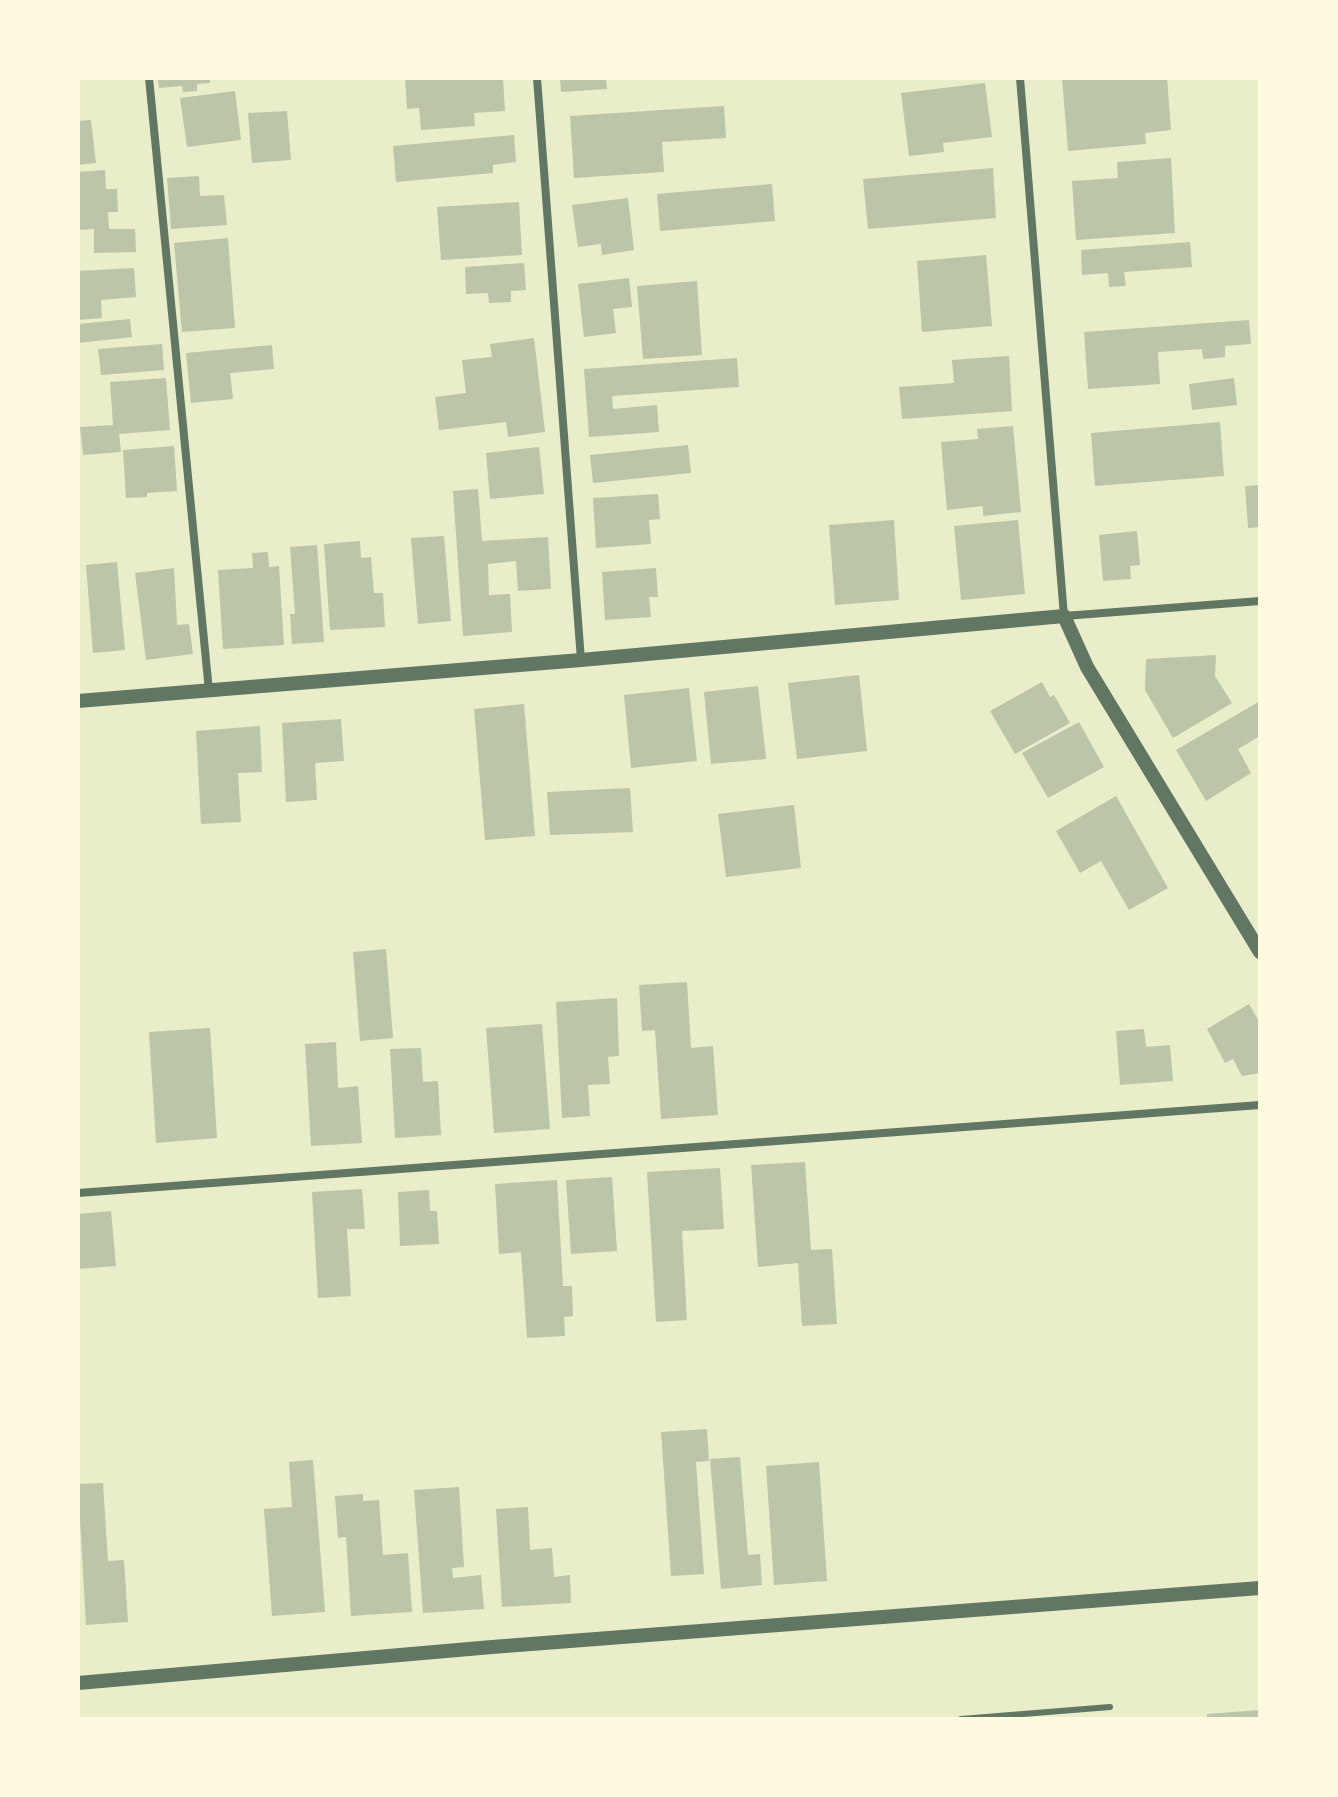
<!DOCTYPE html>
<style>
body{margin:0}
#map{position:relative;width:1338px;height:1797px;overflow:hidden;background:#e9edc9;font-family:"Crimson Pro",serif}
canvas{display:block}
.frame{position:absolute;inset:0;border:80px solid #fefae0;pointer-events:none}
</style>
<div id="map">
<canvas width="1338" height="1797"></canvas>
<div class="frame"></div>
</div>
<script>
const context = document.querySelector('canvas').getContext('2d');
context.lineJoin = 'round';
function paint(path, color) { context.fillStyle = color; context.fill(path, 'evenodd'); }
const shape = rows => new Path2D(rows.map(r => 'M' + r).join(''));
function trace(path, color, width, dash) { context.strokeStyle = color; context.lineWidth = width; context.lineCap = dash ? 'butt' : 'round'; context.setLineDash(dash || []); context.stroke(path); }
paint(shape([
 [158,78,210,78,210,83,197,84,197,91,183,92,182,86,159,88],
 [405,78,503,78,505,111,474,113,475,126,421,130,419,108,407,109],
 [560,78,606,78,607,89,561,92],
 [1062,78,1167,78,1171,130,1145,133,1146,144,1068,151],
 [985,83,992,137,943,143,944,152,909,156,901,93],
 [235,91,241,140,187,147,180,98],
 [724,106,726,138,662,142,664,172,574,178,570,116],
 [287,111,291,160,252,163,248,113],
 [91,120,96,163,78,165,78,121],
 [514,135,516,162,493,165,493,173,396,182,393,146],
 [1171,158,1175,233,1076,240,1072,181,1118,178,1117,162],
 [993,168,996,218,868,229,863,179],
 [105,170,106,189,117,189,118,212,108,212,109,229,135,229,136,252,94,253,94,229,78,230,78,172],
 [199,176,200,196,224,195,227,225,171,229,167,178],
 [772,184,775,221,660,231,657,194],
 [628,198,634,250,602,255,601,244,578,247,572,205],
 [519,202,522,255,441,260,437,207],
 [228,238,235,328,182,332,174,243],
 [1190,242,1192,267,1124,272,1126,286,1109,287,1108,273,1082,275,1081,250],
 [986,255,992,326,922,332,917,261],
 [524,263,526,290,511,291,511,302,489,303,488,293,466,294,465,267],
 [134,268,136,297,101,300,102,318,78,320,78,271],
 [629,278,632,307,613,309,616,333,584,337,578,284],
 [697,281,702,355,643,359,637,286],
 [130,319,132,337,78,343,78,324],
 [1249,320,1251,344,1225,346,1225,357,1203,359,1202,349,1158,352,1160,384,1088,389,1084,332],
 [534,338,545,432,508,437,506,422,439,430,435,397,466,393,462,360,492,357,490,344],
 [162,344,164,370,101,375,98,349],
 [272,345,274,369,230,373,233,399,191,403,186,353],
 [1009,356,1012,411,902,419,899,387,954,383,952,360],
 [737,358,739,387,612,396,613,409,657,405,659,432,589,437,584,369],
 [166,378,170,430,119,434,121,452,83,455,80,427,113,425,110,382],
 [1234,378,1237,405,1192,410,1189,384],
 [1220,422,1224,476,1095,486,1091,433],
 [1013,426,1021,512,983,516,983,506,947,510,941,442,978,439,977,429],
 [688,445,691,473,593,483,590,455],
 [174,446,177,491,147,493,147,497,126,498,123,450],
 [539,447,544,494,490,499,486,453],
 [1260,485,1260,527,1248,528,1245,486],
 [478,489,482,541,548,537,551,589,518,591,516,561,488,564,489,595,510,594,512,632,463,636,453,491],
 [658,494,660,519,649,520,651,544,596,548,593,498],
 [894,520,899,600,835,605,829,525],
 [1018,520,1025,594,961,600,954,526],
 [1137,531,1140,565,1130,566,1131,579,1103,581,1099,535],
 [444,536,451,621,418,624,411,538],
 [360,541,361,558,371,557,374,593,383,593,385,627,330,630,324,544],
 [317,545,324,642,292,644,290,614,295,614,290,547],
 [268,552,269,567,279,566,284,645,223,649,218,570,253,568,252,553],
 [117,562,125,650,93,653,86,565],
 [174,568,177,625,189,624,193,654,146,660,135,573],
 [656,568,658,597,649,597,651,617,605,620,602,572],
 [1216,655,1215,676,1232,703,1173,738,1145,690,1146,659],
 [859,675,867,751,797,759,788,683],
 [1042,682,1050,697,1054,695,1070,723,1015,754,990,711],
 [758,686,766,759,711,764,704,692],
 [689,688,697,761,631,768,624,695],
 [1260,701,1260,736,1238,749,1251,773,1206,801,1176,750],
 [524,704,535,836,485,840,474,709],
 [341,719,344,761,315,763,317,800,286,802,282,723],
 [1079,722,1104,767,1048,798,1022,753],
 [260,726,262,772,238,773,241,822,201,824,196,731],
 [630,788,633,832,550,835,547,792],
 [1116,796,1168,888,1129,910,1101,861,1080,873,1056,831],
 [794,805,801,868,726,877,718,814],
 [386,949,393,1038,360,1041,353,952],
 [687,982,691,1048,713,1046,718,1115,661,1119,655,1030,642,1031,639,985],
 [617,998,619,1056,608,1057,610,1084,588,1085,590,1116,562,1118,556,1002],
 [1249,1004,1260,1023,1260,1073,1242,1076,1233,1059,1225,1063,1207,1029],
 [542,1024,550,1129,494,1133,486,1028],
 [210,1028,217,1138,156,1143,149,1032],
 [1144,1029,1146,1047,1170,1045,1173,1081,1120,1085,1116,1031],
 [336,1042,338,1088,358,1086,362,1143,311,1146,305,1044],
 [421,1048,423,1082,438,1081,441,1135,395,1138,390,1049],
 [805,1162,811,1250,832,1249,837,1324,802,1326,798,1263,758,1267,751,1165],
 [720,1168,724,1229,682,1231,687,1320,656,1322,647,1172],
 [612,1177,617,1251,571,1254,566,1180],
 [557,1180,563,1286,572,1286,573,1316,564,1317,565,1336,527,1338,521,1252,499,1254,495,1184],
 [362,1189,365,1229,347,1229,351,1296,318,1298,312,1192],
 [429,1190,430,1211,437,1211,439,1244,400,1246,398,1192],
 [111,1211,116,1266,78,1269,78,1214],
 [707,1429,709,1461,696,1462,704,1574,671,1576,661,1432],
 [740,1457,748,1555,760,1554,762,1585,721,1589,710,1459],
 [313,1460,325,1612,272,1616,264,1509,292,1507,289,1462],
 [819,1462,827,1581,774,1585,766,1466],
 [103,1483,108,1561,124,1560,128,1622,86,1625,78,1484],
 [459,1487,464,1567,452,1568,453,1578,481,1575,484,1609,423,1613,414,1490],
 [363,1494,363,1501,379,1500,383,1555,408,1553,412,1612,351,1616,346,1537,338,1538,335,1496],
 [528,1507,530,1550,552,1548,554,1577,570,1575,571,1603,502,1607,496,1509],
 [1260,1710,1260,1719,1207,1719,1207,1714]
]), '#bcc5a7');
trace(shape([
 [961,1719,1110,1707]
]), '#617663', 6);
trace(shape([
 [149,78,209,691],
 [537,78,581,660],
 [1020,78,1064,616,1260,601],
 [78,1193,1260,1105]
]), '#617663', 8);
trace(shape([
 [78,701,581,660,1064,616,1087,667,1260,952],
 [78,1683,492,1647,1260,1588]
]), '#617663', 14);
</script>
